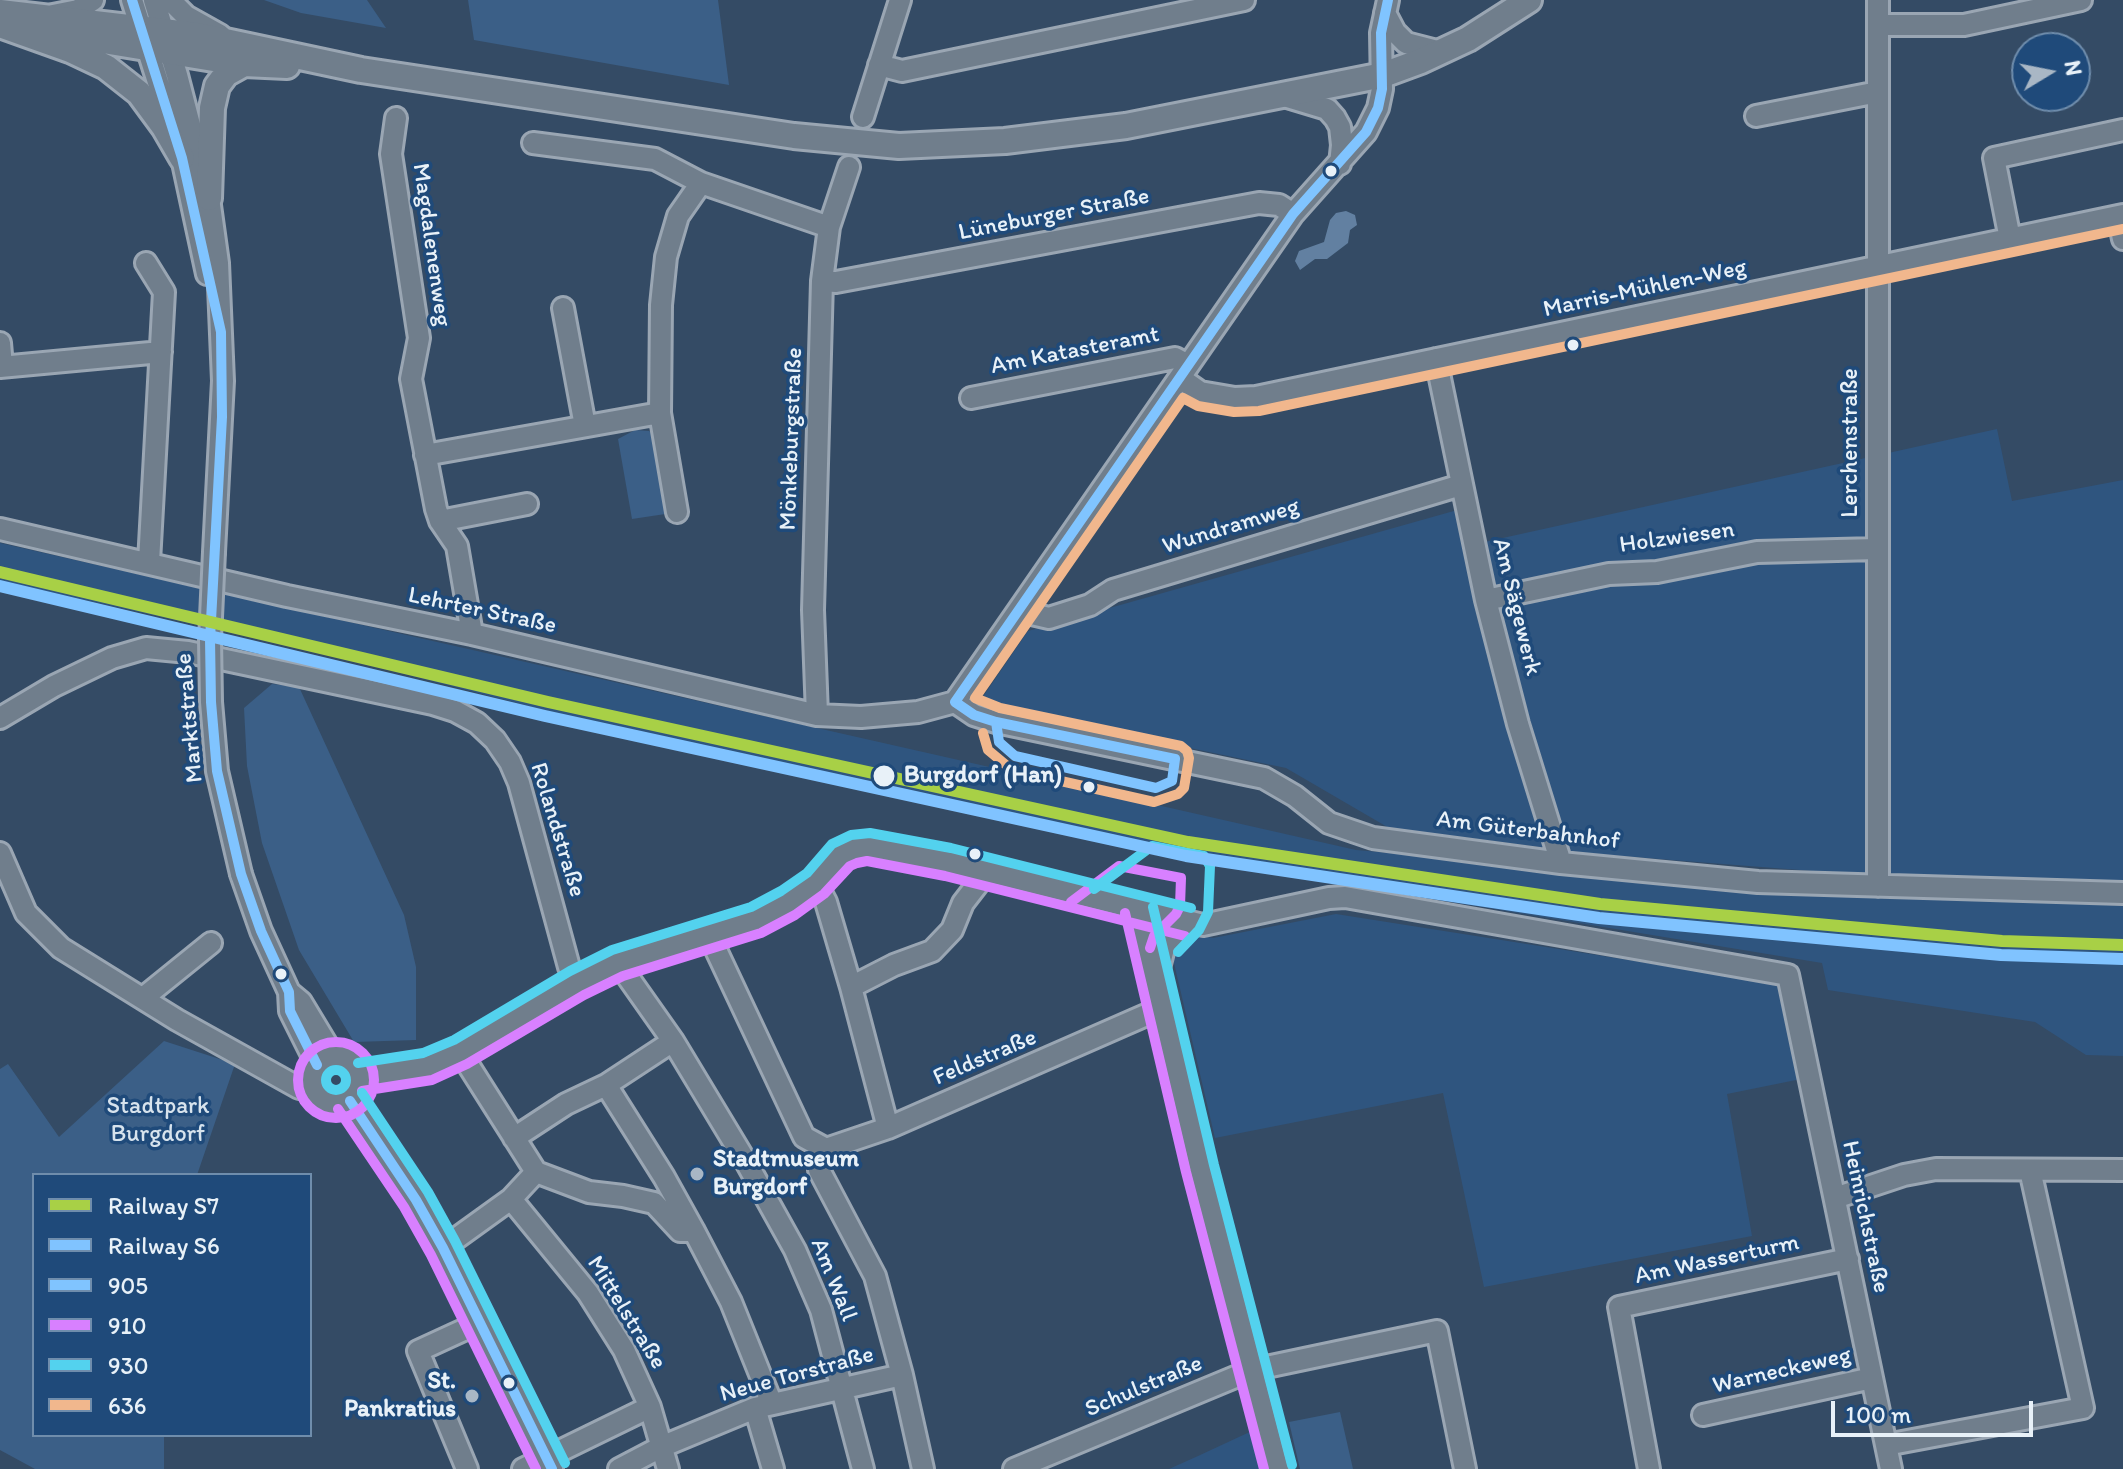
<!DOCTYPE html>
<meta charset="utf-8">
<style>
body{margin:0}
#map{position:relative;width:2123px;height:1469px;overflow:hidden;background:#344b65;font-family:Itim,sans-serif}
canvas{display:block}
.legend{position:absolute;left:32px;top:1173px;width:280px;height:264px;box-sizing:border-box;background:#1f4a7a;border:2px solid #6f8dac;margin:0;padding:10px 14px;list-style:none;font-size:24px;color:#e8f1f8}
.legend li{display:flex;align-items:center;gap:16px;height:40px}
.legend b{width:40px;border:2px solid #6f8dac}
.north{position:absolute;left:2011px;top:32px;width:80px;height:80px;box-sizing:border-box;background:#1f4a7a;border:2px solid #6f8dac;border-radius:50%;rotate:80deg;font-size:22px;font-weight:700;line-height:32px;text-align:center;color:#e8f1f8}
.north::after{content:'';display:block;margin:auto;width:28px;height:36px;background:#a9b7c5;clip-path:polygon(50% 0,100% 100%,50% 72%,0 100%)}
.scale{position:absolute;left:1831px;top:1401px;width:202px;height:36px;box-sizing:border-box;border:4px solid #e8f1f8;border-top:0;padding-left:10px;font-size:24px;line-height:28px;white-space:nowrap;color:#e8f1f8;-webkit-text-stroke:6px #1f4a7a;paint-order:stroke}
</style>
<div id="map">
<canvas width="2123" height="1469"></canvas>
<ul class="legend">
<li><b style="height:10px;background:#a8d046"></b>Railway S7</li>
<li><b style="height:10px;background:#80c3ff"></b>Railway S6</li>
<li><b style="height:10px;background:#80c4ff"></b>905</li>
<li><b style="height:10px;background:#d880ff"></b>910</li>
<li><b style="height:10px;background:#53d2ee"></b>930</li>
<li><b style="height:10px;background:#f1b78d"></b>636</li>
</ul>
<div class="north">N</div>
<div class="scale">100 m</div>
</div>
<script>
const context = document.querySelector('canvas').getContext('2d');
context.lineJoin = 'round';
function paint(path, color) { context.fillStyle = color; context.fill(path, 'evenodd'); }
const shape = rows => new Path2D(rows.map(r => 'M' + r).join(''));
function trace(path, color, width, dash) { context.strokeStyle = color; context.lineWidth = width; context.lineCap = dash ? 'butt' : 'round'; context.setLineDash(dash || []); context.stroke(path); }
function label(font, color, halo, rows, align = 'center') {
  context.font = font + ' Itim,sans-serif'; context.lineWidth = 7; context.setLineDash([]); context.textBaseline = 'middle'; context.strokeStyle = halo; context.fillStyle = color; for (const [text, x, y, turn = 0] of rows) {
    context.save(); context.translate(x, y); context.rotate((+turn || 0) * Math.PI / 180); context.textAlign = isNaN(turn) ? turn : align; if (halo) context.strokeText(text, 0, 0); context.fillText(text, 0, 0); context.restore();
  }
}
paint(shape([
 [1997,429,2012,501,2123,480,2123,883,1915,879,1595,854,1389,828,1286,768,978,704,1028,631,1468,507,1480,543],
 [0,543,1356,850,1841,893,2123,901,2123,1056,2086,1055,2035,1022,1828,990,1822,963,1342,884,1051,825,622,730,323,653,0,581],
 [1336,914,1781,984,1801,1079,1727,1094,1752,1236,1484,1287,1443,1093,1215,1138,1166,929,1213,938],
 [1254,1430,1264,1469,1169,1469,1198,1456]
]), '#2f557f');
paint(shape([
 [264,0,367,0,386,28,301,13],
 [468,0,718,0,729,85,474,40],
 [635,430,649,431,658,436,672,513,632,519,618,439],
 [272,684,299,687,404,915,416,967,416,1040,354,1042,299,950,262,843,247,766,244,708],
 [164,1041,235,1064,197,1175,34,1175,34,1435,164,1435,164,1469,35,1469,0,1450,0,1069,8,1064,59,1137],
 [1340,1412,1353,1469,1300,1469,1289,1422]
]), '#3b5f87');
paint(shape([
 [1346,211,1355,215,1357,225,1350,230,1348,243,1327,259,1315,259,1300,270,1295,261,1299,251,1324,242,1330,220,1336,213]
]), '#6280a1');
const minor = shape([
 [132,0,182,158,207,274],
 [154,0,177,75,209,198,218,263,223,381,214,552],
 [170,0,186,16,220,35],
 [1878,0,1878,886],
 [1385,13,1395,32,1406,43,1441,52],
 [53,15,78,10,93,0],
 [1878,25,1964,25,2081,0],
 [879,65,902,71,1244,0],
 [1284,96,1327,109,1335,118,1340,127,1342,145,1340,164],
 [1756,116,1878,92],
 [863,117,900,0],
 [396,118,391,154,419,338,411,379,436,509,440,521,457,546,472,634],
 [533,143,655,159,701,183,829,227],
 [2118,216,2123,239],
 [2010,239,1994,158,2123,130],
 [146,263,164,292,149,562],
 [822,281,836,282,1259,203,1279,205,1293,214],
 [563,308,585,426],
 [0,343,2,366],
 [1436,359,1486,600,1518,724,1561,863],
 [0,367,161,352],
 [1180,378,1200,392,1235,398,1256,397,2123,215],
 [971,398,1175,358,1188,365],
 [425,455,660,413],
 [677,512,660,413,661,305,666,257,678,216,701,183],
 [440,521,527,504],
 [0,529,287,596,472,634,817,715,861,717,918,712,955,702],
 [1486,600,1609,574,1657,572,1757,552,1877,549],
 [1019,611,1049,618,1090,605,1113,590,1461,485],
 [955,702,974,715,996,722,1264,778,1295,796,1329,823,1373,838,1561,863,1758,882,2123,893],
 [955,702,1293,214,1366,132,1378,108,1382,89,1381,33,1388,0],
 [817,715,813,610,822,281,829,227,849,167],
 [0,718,54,686,112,658,146,648,188,652,433,704,455,711,477,723,495,740,510,762,519,783,569,967,577,983],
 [0,853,26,913,61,948,177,1020,299,1088,313,1089],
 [241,874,261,931,289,992,290,1011,317,1065],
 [816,883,826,902,851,987,888,1128],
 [1139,910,1200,1168,1278,1469],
 [709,935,804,1137,826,1149],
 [618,963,673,1041,746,1162,795,1250,821,1310,863,1469],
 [1157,976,1165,944,1188,922],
 [851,987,894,965,932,951,952,930,963,903,987,872],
 [289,992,301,1002,333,1055],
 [143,998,211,943],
 [460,1052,536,1172,589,1192,623,1196,654,1203,680,1231,694,1231],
 '312 1080a24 24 0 1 1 48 0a24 24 0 1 1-48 0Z',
 [360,1077,427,1067,460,1052,577,983,618,963,756,920,788,903,816,883,841,855,853,849,867,847,948,862,1203,925,1329,898,1345,897,1788,975,1891,1469],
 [606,1085,664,1177,694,1231,731,1302,772,1404],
 [350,1101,416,1200,443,1248,552,1469],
 [514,1138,566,1104,606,1085,673,1041],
 [826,1149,888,1128,1162,1008],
 [826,1149,819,1170,875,1276,902,1375,923,1469],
 [1835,1198,1904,1175,1936,1169,2123,1170],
 [511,1199,588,1293,624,1350,650,1407,668,1469],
 [443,1248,511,1199,536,1172],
 [755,1408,773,1469],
 [1703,1415,1872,1378],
 [1886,1445,2083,1408,2030,1170],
 [467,1469,418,1351,481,1322],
 [523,1469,650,1407],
 [619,1469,661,1447,755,1408,902,1375],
 [1014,1469,1252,1370,1437,1331,1465,1469],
 [1649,1469,1619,1307,1848,1259]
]);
const major = shape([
 [0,12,197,35,361,70,794,136,899,146,1005,141,1126,126,1383,75,1421,61,1468,39,1529,0],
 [0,25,70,50,106,67,139,93,164,127,182,158],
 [42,31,244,64,287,66],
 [209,198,212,108,217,86,226,74,244,64]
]);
trace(minor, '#9aa6b3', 26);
trace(major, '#9aa6b3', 30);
trace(minor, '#707e8c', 20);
trace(major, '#707e8c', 24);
const minorBridge = shape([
 [214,552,210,639,211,702,217,771,241,874]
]);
trace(minorBridge, '#9aa6b3', 26, []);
trace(minorBridge, '#707e8c', 20);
trace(shape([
 [132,0,182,158,221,332,222,417,210,639,211,702,217,771,241,874,261,931,289,992,290,1011,317,1065],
 [996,722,1175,759,1172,781,1156,788,1015,756,999,742,996,722],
 [996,722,974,715,955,702,1293,214,1366,132,1378,108,1382,89,1381,33,1388,0],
 [350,1101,416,1200,443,1248,552,1469]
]), '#80c4ff', 10);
trace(shape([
 [1071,902,1119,866,1181,878,1180,906,1176,914,1154,936,1150,948],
 [1125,913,1186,1172,1264,1469],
 '298 1080a38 38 0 1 1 76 0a38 38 0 1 1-76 0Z',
 [362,1091,432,1080,467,1064,584,995,623,976,761,933,795,915,824,894,850,866,857,863,867,861,945,876,1185,936],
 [338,1109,404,1207,431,1255,536,1469]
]), '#d880ff', 10);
trace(shape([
 [1094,889,1152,846,1204,856,1210,866,1208,912,1199,930,1178,952],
 [1153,907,1214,1165,1292,1465],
 [358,1063,423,1053,454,1040,570,971,612,950,751,907,781,891,807,873,832,844,851,835,870,833,951,848,1191,908],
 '326 1080a10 10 0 1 1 20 0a10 10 0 1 1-20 0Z',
 [362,1093,428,1192,455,1241,565,1463]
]), '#53d2ee', 10);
trace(shape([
 [983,733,988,750,1012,770,1154,802,1178,794,1184,788,1189,758,1187,751,1181,746,1000,708,975,698,1183,398,1198,406,1234,412,1259,411,2123,229]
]), '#f1b78d', 10);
trace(shape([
 [0,572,548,702,1188,842,1600,904,2002,941,2123,945]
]), '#a8d046', 12);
trace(shape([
 [0,586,545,716,1186,856,1599,918,2001,955,2123,959]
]), '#80c3ff', 12);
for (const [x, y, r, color] of [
 [1331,171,7,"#e8f1f8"],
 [1573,345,7,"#e8f1f8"],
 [884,776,12,"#e8f1f8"],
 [1089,787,7,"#e8f1f8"],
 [975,854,7,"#e8f1f8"],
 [281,974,7,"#e8f1f8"],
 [697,1174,8,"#a9b7c5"],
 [509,1383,7,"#e8f1f8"],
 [472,1396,8,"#a9b7c5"]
]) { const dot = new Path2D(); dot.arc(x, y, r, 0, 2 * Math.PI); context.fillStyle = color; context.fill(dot); trace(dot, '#1f4a7a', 3); }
label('24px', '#e8f1f8', '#1f4a7a', [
 ["Lüneburger Straße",1054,215,-11],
 ["Magdalenenweg",431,245,82],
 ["Marris-Mühlen-Weg",1645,289,-12],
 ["Am Katasteramt",1075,351,-11],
 ["Mönkeburgstraße",792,439,-88],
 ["Lerchenstraße",1851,443,-90],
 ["Wundramweg",1231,527,-17],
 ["Holzwiesen",1677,538,-8],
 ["Am Sägewerk",1516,607,76],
 ["Lehrter Straße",482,611,12],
 ["Marktstraße",190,718,-95],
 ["Rolandstraße",557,830,73],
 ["Am Güterbahnhof",1528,831,7],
 ["Feldstraße",985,1058,-23],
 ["Heinrichstraße",1865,1217,78],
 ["Am Wasserturm",1717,1260,-12],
 ["Am Wall",833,1280,68],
 ["Mittelstraße",626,1313,58],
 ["Warneckeweg",1782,1371,-13],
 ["Neue Torstraße",797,1375,-15],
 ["Schulstraße",1144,1387,-23]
]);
label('bold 24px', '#e8f1f8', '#1f4a7a', [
 ["Burgdorf (Han)",904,776]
], 'left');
label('24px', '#d7e3ed', '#1f4a7a', [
 ["Stadtpark",158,1107],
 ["Burgdorf",158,1135]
]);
label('bold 24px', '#e8f1f8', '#1f4a7a', [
 ["Stadtmuseum",713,1160],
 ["Burgdorf",713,1188],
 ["St.",456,1382,"right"],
 ["Pankratius",456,1410,"right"]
], 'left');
</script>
